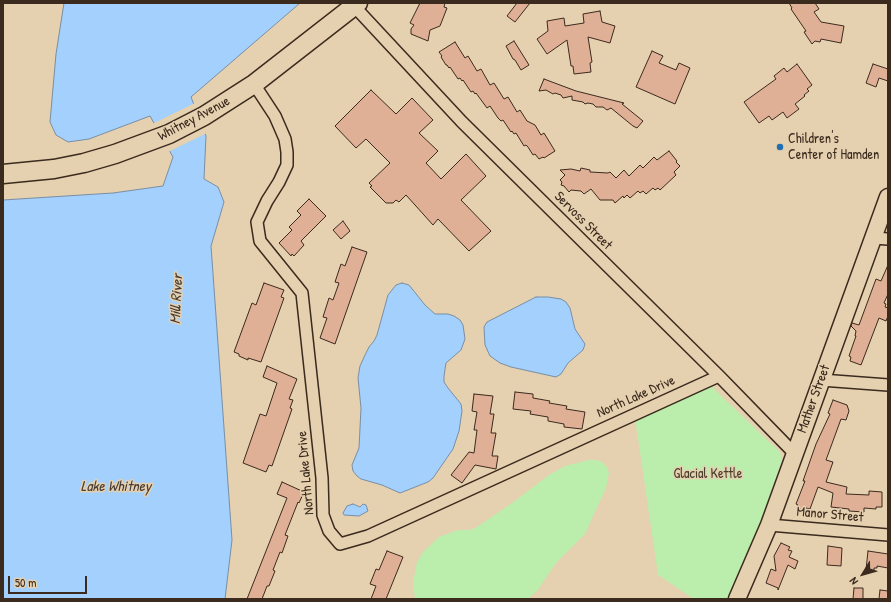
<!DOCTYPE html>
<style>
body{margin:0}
#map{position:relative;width:891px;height:602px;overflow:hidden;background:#e5d0af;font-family:"Patrick Hand",sans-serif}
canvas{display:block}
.frame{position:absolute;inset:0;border:4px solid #3b2a1e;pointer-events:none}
.north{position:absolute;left:843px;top:554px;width:40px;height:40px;-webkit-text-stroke:3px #e5d0af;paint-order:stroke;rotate:233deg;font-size:11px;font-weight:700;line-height:16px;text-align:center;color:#3b2a1e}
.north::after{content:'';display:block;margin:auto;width:14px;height:18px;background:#3b2a1e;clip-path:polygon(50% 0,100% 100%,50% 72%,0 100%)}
.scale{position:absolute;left:8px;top:576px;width:79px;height:18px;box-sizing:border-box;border:2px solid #3b2a1e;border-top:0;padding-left:5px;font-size:12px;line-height:14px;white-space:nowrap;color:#3b2a1e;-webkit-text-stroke:3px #e5d0af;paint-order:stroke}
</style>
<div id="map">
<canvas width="891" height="602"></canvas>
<div class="frame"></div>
<div class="north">N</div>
<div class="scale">50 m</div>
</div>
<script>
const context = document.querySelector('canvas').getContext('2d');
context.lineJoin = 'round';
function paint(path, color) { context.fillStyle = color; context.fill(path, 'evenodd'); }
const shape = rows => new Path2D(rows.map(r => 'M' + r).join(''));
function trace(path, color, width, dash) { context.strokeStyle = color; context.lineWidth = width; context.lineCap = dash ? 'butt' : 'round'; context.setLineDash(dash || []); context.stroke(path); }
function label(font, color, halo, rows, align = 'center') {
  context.font = font + ' "Patrick Hand",sans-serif'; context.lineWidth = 3; context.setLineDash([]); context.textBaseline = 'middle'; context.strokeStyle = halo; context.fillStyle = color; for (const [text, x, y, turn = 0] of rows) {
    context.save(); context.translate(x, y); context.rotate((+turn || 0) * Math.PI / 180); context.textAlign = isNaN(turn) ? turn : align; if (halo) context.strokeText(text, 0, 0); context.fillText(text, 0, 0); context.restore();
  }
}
paint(shape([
 [711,386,780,452,782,460,749,557,730,599,694,599,658,575,635,418],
 [589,460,596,460,602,462,607,467,609,473,606,488,585,534,556,563,537,591,528,599,415,599,413,582,417,562,423,552,439,537,458,530,470,530,477,527,512,503,549,475,565,466]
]), '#bbedad');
const water = shape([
 [64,3,300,3,191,97,206,136,204,179,218,187,224,202,211,246,232,540,225,599,3,599,3,200,113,193,163,186,173,157,150,116,89,139,68,142,56,135,50,122,56,54,64,3],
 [402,283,409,285,425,305,435,314,448,314,454,316,460,320,463,325,465,339,461,350,446,363,444,376,444,382,448,388,461,404,462,411,459,431,453,449,433,478,428,482,400,493,382,485,361,479,357,476,353,471,352,465,359,448,361,408,358,378,360,366,365,355,369,347,374,341,377,335,388,295,396,285,402,283],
 [536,297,548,297,561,299,566,302,570,308,575,329,585,344,583,350,568,363,561,374,556,377,511,367,500,363,490,356,485,345,484,327,487,322,536,297],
 [353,504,360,507,363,504,366,505,368,511,359,516,344,515,343,513,347,506,353,504]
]);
paint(water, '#a3d0fd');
trace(water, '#798ea4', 1);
paint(shape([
 [195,103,207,133,168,152,152,124]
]), '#e5d0af');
const building = shape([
 [420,3,445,3,444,7,447,8,440,26,430,30,428,41,411,34,411,29,414,25,410,23,420,3],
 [517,3,530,3,515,22,507,16,517,3],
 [789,3,815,3,819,9,814,12,821,22,844,26,841,43,821,39,820,42,815,41,812,44,804,32,806,31,791,9,792,8,789,3],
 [600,11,602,22,615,26,610,43,588,37,592,62,590,63,591,72,574,74,573,66,571,66,567,40,547,54,537,39,548,31,547,21,564,18,565,26,584,23,583,14,600,11],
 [514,41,529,65,521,70,515,60,513,59,506,46,514,41],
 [455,42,465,58,468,56,477,71,481,69,490,85,494,83,504,99,508,97,517,112,520,110,527,121,535,125,541,135,544,133,555,151,544,158,543,157,539,159,535,154,533,155,528,147,526,145,524,146,516,133,514,134,512,131,511,132,503,120,501,121,498,118,490,106,487,108,476,93,475,94,473,91,471,92,463,80,462,81,460,78,458,79,450,67,449,68,447,65,446,65,441,57,442,56,439,52,455,42],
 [652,51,663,56,659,63,676,70,679,63,690,68,675,104,636,87,652,51],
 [797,64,812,85,807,89,809,91,804,95,805,96,795,104,799,109,787,118,783,112,772,120,769,116,759,123,744,102,776,79,774,76,784,68,787,72,797,64],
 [873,64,888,69,888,81,879,78,876,87,866,83,873,64],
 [544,79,576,91,624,103,622,104,643,121,637,128,633,126,611,108,607,110,603,107,596,107,593,104,588,103,585,104,583,102,572,100,572,96,563,98,561,95,555,93,553,94,546,90,539,91,544,79],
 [371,90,396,114,412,98,433,120,419,133,438,151,426,163,441,179,466,154,486,176,461,200,491,231,469,251,438,219,433,225,406,195,399,202,396,200,393,203,386,203,370,187,372,186,369,183,390,163,366,139,356,148,335,126,371,90],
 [669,151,677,161,676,162,680,166,674,172,676,175,660,190,658,188,655,190,653,188,646,194,643,191,640,193,638,191,630,198,627,195,624,198,623,196,615,203,613,200,600,200,591,189,584,194,581,191,571,190,569,192,564,186,561,185,562,182,560,180,565,175,560,170,571,169,580,171,581,168,590,170,590,172,608,173,610,172,616,178,624,170,629,176,640,165,643,168,654,157,657,160,669,151],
 [309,199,326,216,301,241,304,245,294,256,292,254,291,256,279,243,292,230,289,227,301,215,297,211,309,199],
 [343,221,350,231,341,239,333,230,343,221],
 [352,247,367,252,335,344,320,338,327,318,323,317,329,298,333,300,339,283,335,282,341,264,345,266,352,247],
 [888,265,888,294,884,303,886,304,885,307,888,308,888,316,886,321,879,318,861,365,850,361,851,357,849,356,856,336,855,336,856,331,851,326,852,323,859,325,876,279,881,281,888,265],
 [264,283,284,290,281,297,284,298,261,362,248,358,248,360,239,356,239,354,234,352,252,303,256,305,264,283],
 [267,366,297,379,289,399,293,400,290,408,292,409,272,466,269,465,266,472,243,463,260,414,266,416,277,383,263,377,267,366],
 [515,392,533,394,533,398,550,401,549,403,567,406,566,409,585,412,582,429,564,427,564,424,548,421,548,417,530,414,531,411,513,409,515,392],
 [474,394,493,396,490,414,494,414,491,433,496,433,492,456,498,456,496,469,475,465,462,483,451,475,469,452,474,453,477,430,474,430,477,412,472,411,474,394],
 [833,400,847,405,849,411,846,420,841,419,826,460,833,462,826,482,847,487,846,494,869,495,869,491,882,492,882,507,876,507,876,509,864,508,864,512,849,511,849,509,831,507,833,493,818,487,810,509,806,508,805,511,797,508,798,505,796,504,805,481,803,481,816,444,830,414,828,413,833,400],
 [282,482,304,492,299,503,298,502,285,535,288,536,282,553,280,552,273,570,275,571,269,586,267,586,262,599,247,599,287,498,277,494,282,482],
 [781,543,790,547,788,550,792,551,789,557,798,561,795,569,788,565,778,590,778,588,766,583,771,569,776,571,774,556,781,543],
 [828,546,842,548,841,566,827,565,828,546],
 [387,551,403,557,386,599,371,599,376,586,370,584,376,569,379,570,387,551],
 [868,551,888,554,888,568,877,566,877,568,874,568,874,571,866,570,868,551],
 [854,588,863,588,863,599,853,599,854,588],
 [880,590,888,591,888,599,879,599,880,590]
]);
paint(building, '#e0b096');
trace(building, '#3b2a1e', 1);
const street = shape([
 [354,6,462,122,719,376,795,454],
 [254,84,275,116,285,139,287,152,287,165,279,182,267,201,257,222,260,241,302,293,322,478,323,515,329,531,340,544,368,536,719,376],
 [873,238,888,239],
 [821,380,888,385],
 [769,525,888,535]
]);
const secondary = shape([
 [737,599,769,525,888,197]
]);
const primary = shape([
 [3,174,54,169,84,163,115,154,169,134,204,116,254,84,358,3]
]);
trace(street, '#3b2a1e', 14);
trace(secondary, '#3b2a1e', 19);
trace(primary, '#3b2a1e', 21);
trace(street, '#e5d0af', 11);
trace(secondary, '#e5d0af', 16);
trace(primary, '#e5d0af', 18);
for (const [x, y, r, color] of [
 [780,147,4,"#1f6fb2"]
]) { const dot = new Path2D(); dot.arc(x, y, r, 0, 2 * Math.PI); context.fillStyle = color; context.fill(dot); trace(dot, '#e5d0af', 1.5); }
label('14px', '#3b2a1e', '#e5d0af', [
 ["Whitney Avenue",194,119,-28],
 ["Servoss Street",583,221,45],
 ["North Lake Drive",636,397,-24],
 ["Mather Street",814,399,-70],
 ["North Lake Drive",306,473,-95],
 ["Manor Street",830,515,5]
]);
label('14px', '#3b2a1e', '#e5d0af', [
 ["Children's",788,139],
 ["Center of Hamden",788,155]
], 'left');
label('14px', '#483e2c', '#e5d0af', [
 ["Glacial Kettle",708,474]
]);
label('italic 15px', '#453b34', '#e5d0af', [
 ["Mill River",177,299,-87],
 ["Lake Whitney",116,487]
]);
</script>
